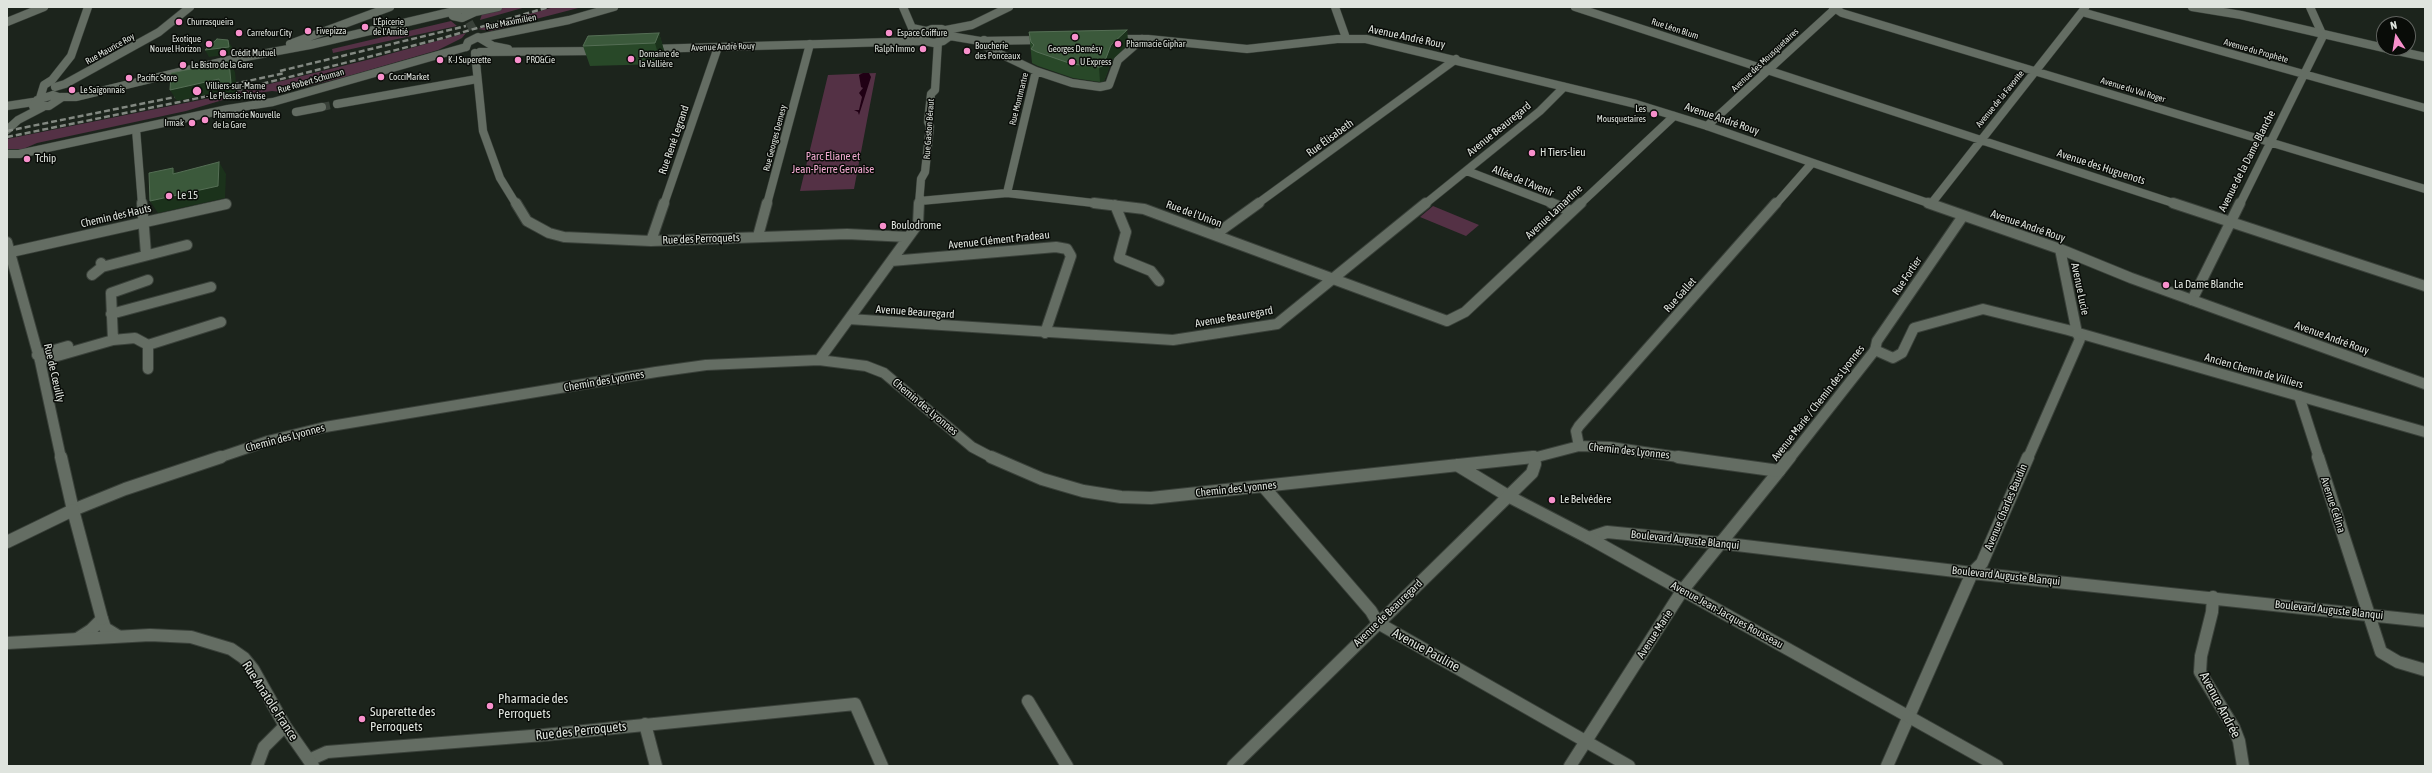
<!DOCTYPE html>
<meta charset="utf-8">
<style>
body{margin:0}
#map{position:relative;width:2432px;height:773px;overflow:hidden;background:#1c241c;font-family:"Asap Condensed",sans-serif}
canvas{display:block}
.frame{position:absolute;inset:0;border:8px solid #dfe4de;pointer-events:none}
.north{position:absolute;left:2376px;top:16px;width:40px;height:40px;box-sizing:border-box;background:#090c08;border:1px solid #5f625e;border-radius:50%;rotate:348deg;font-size:11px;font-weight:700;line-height:16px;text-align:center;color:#dfe4de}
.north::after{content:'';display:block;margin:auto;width:14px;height:18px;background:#f890cc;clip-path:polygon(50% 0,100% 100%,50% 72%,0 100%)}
</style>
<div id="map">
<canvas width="2432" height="773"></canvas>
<div class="frame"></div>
<div class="north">N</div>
</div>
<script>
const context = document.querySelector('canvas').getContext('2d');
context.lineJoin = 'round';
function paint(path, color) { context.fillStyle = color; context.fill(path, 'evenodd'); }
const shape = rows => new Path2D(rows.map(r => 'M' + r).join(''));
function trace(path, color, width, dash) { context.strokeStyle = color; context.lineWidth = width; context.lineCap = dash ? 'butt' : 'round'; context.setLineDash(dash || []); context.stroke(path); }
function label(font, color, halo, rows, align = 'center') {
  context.font = font + ' "Asap Condensed",sans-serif'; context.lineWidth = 3; context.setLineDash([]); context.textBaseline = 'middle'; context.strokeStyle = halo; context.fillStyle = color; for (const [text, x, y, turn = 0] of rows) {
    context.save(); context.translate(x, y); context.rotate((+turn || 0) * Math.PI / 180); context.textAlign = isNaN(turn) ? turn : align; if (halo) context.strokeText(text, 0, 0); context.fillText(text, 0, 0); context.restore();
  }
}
paint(shape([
 [504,7,526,7,480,20,482,14],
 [554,7,582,7,490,31,478,29],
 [451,21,457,26,333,53,332,49],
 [466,33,462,38,438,50,345,77,283,92,272,91,238,96,237,92,371,59],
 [876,73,854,189,800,191,828,75],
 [225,95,226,99,186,111,37,143,23,149,7,149,7,139],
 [1433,206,1479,225,1466,236,1420,217]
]), '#543145');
paint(shape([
 [863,73,869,73,871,77,859,115,858,112,854,110,859,110,862,97,859,93,863,88,861,87,859,75]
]), '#200014');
trace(shape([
 [469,22,474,31],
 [322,107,337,104]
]), '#394139', 8, [8, 4]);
const streetFar2 = shape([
 [903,7,912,28,926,31],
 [1575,7,2176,204],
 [1833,7,1842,13,2425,189],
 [455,12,453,16,462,18,475,12,498,7],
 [2082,12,2425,108],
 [7,22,44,7],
 [480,38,569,20,614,7],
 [984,40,984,45,990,49,1036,71,1072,83,1100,87,1109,85,1118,60,1142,39],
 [290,44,390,7],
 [475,53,483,131,500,178,516,204],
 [55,87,65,84,159,32,190,7],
 [61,97,76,97,229,60,310,45,463,9,472,9,475,12],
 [337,104,477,79],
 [7,106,33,102],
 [296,112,322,107],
 [136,129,142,204],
 [1467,171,1553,204],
 [1007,193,1036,71],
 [920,201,1007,193,1102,204],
 [664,204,718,47],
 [767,204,810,44],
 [919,204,921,179,925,172,930,126,928,122,931,94,935,90,938,42],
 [1257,204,1456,59],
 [1425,204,1540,111,1564,87],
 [1580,204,1674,116],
 [1931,204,2085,8],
 [2240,204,2323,36,2310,7]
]);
const streetFar1 = shape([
 [142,203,146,254],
 [516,203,527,221,549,233,564,237,651,241,847,234,908,237],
 [1094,203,1144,209,1447,321,1465,312,1581,203],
 [1551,203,1571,211],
 [2173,203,2425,286],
 [1115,205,1126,232,1119,258,1151,271,1159,281],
 [1216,234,1259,203],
 [758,236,767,203],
 [651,241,664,203],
 [7,242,40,361,61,458],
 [11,252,226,204],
 [891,261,1056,247,1067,249,1071,256,1045,333],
 [102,267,187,245],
 [92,275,102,267,101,263],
 [2192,300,2240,203],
 [111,314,211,287],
 [849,319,1173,340,1277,324,1426,203],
 [113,340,111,293,148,280],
 [148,345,221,322],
 [1875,350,1877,341,1963,216],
 [37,355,68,346],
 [819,360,918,224,919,203],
 [40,361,113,340,135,338,148,345,148,369],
 [2299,396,2319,458],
 [218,458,268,441,325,427,656,372,706,365,819,360,866,366,884,373,972,447,993,458],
 [1526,458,1533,457],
 [2028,458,2080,339,2077,333]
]);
const street = shape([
 [61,457,73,510,125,489,221,457],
 [991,457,1042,479,1083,491,1121,497,1151,498,1533,457],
 [2318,457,2381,652,2398,662,2425,670],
 [1457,465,1508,496],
 [1263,486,1371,611,1378,623,1629,766],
 [1589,538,1607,532,1720,543,1972,573,2425,621],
 [2213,597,2212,612,2201,656,2200,672,2234,728,2239,741,2243,766],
 [102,619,105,628,118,636],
 [77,639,91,630,102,619],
 [1028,701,1067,766],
 [645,724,656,766],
 [309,760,327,752,544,735,855,704,882,766],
 [257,766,264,747,285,726],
 [1570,766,1682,591,1779,471],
 [1887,766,1972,573,1982,563,2028,457]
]);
const secondaryFar2 = shape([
 [1335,7,1346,38],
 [2192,7,2241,15,2384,48],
 [946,30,972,25,1009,7],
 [950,36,980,41,1042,40],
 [909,38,932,29,942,29,950,33],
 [1114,39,1148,39,1247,49,1337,39,1366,39,1636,104,1707,126,1931,204],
 [466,47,468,42,478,37,493,46,508,49],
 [2384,48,2425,57],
 [650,49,924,41,934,43,943,41,950,36],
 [480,52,598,51],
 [53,95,61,98,49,106,33,106,37,100,53,95],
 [40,98,44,85,52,80,71,56,88,7],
 [1707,126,1837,7],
 [7,130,18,120,43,107],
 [7,154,19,154,228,109,273,102,466,47],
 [1776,204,1812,163]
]);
const secondaryFar1 = shape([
 [1928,203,2060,249,2131,278,2425,384],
 [2060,249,2077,333],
 [1579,446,1576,431,1579,426,1776,203],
 [1533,458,1579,446,1610,447,1685,458],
 [1790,458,1875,350,1893,358,1902,353,1914,328,1983,309,2068,330,2425,432]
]);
const secondary = shape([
 [1678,457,1779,471,1790,457],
 [1508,496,1589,538,1997,766],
 [7,542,73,510,102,619],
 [7,643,150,635,191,637,231,649,244,658,253,669,285,726,313,766],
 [1233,766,1532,473,1535,464,1534,457]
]);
trace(streetFar2, '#3a413a', 9);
trace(streetFar1, '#3a413a', 12);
trace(street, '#3a413a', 14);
trace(secondaryFar2, '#3a413a', 9);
trace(secondaryFar1, '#3a413a', 12);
trace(secondary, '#3a413a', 14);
trace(streetFar2, '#646d63', 8);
trace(streetFar1, '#646d63', 10);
trace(street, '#646d63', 12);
trace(secondaryFar2, '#646d63', 8);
trace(secondaryFar1, '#646d63', 10);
trace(secondary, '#646d63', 12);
trace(shape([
 [280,71,466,26],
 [224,86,285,73],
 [7,131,185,95],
 [7,137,238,90,443,38,549,7]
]), '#828881', 2.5, [6, 3]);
paint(shape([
 [1127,30,1128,44,1112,60,1104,81,1100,82,1073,78,1038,66,1032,63,1029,32],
 [659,33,665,54,661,64,590,66,583,46]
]), '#284828');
paint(shape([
 [1127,30,1128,44,1112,60,1104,81,1100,82,1099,67,1111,45],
 [659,33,665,54,661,64,655,43],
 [228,40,232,47,233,54,209,57,205,50],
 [229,61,235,72,237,94,226,97,223,91,177,101,170,90],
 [219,162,226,174,225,198,158,213,150,201],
 [173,168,180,179,173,174]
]), '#1b321b');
const building = shape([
 [1127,30,1111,45,1103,66,1099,67,1072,64,1037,52,1031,49,1034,45,1031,42,1029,32,1127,30],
 [659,33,655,43,583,46,588,36,659,33],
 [217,39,228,40,229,47,205,50,217,39],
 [229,61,231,83,220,86,219,79,170,90,171,73,229,61],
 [219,162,218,186,150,201,149,173,173,168,173,174,219,162]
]);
paint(building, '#3b593b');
trace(building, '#556e55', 1);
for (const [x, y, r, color] of [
 [179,22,4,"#f890cc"],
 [365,27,4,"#f890cc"],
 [308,31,4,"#f890cc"],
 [239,33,4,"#f890cc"],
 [889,33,4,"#f890cc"],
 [1075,37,4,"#f890cc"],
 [209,44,4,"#f890cc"],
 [1118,44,4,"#f890cc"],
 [923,49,4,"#f890cc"],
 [967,51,4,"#f890cc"],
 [223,53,4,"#f890cc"],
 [631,59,4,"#f890cc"],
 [440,60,4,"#f890cc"],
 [518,60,4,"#f890cc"],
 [1072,62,4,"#f890cc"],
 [183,65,4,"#f890cc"],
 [381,77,4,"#f890cc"],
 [129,78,4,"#f890cc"],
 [72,90,4,"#f890cc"],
 [197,91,5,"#f890cc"],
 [1654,114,4,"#f890cc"],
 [205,120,4,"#f890cc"],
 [192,123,4,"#f890cc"],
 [1532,153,4,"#f890cc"],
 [27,159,4,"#f890cc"],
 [169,196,4,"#f890cc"],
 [883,226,4,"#f890cc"],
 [2166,285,4,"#f890cc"],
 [1552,500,4,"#f890cc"],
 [490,706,4,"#f890cc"],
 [362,719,4,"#f890cc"]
]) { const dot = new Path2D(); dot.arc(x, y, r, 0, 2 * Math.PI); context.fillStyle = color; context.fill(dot); trace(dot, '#090c08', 1.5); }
label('9px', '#dfe4de', '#090c08', [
 ["Churrasqueira",187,22],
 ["L'Épicerie",373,22],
 ["de l'Amitié",373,32],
 ["Fivepizza",316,31],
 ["Carrefour City",247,33],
 ["Espace Coiffure",897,33],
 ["Exotique",201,39,"right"],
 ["Nouvel Horizon",201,49,"right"],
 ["Pharmacie Giphar",1126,44],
 ["Boucherie",975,46],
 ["des Ponceaux",975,56],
 ["Ralph Immo",915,49,"right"],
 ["Georges Demésy",1075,49,"center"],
 ["Crédit Mutuel",231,53],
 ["Domaine de",639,54],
 ["la Vallière",639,64],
 ["K-J Superette",448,60],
 ["PRO&Cie",526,60],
 ["U Express",1080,62],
 ["Le Bistro de la Gare",191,65],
 ["CocciMarket",389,77],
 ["Pacific Store",137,78],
 ["Villiers-sur-Marne",206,86],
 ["- Le Plessis-Trévise",206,96],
 ["Le Saïgonnais",80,90],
 ["Les",1646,109,"right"],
 ["Mousquetaires",1646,119,"right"],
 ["Pharmacie Nouvelle",213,115],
 ["de la Gare",213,125],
 ["Irmak",184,123,"right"]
], 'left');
label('9px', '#dfe4de', '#090c08', [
 ["Rue Maximilien",511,22,-11],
 ["Rue Léon Blum",1675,29,18],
 ["Avenue André Rouy",723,47,-2],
 ["Rue Maurice Roy",110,49,-29],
 ["Avenue du Prophète",2256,51,16],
 ["Avenue des Mousquetaires",1765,60,-43],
 ["Rue Robert Schuman",311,81,-16],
 ["Avenue du Val Roger",2133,90,17],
 ["Rue Montmartre",1019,99,-76],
 ["Avenue de la Favorite",2000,99,-51],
 ["Rue Gaston Béraut",929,129,-86],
 ["Rue Georges Demesy",775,138,-75]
]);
label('11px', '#dfe4de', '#090c08', [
 ["Avenue André Rouy",1407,37,12],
 ["Avenue André Rouy",1722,119,19],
 ["Avenue Beauregard",1499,129,-39],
 ["Rue Élisabeth",1330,138,-36],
 ["Rue René Legrand",674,140,-71],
 ["Avenue de la Dame Blanche",2247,161,-63],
 ["Avenue des Huguenots",2101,167,18],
 ["Allée de l'Avenir",1523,181,22],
 ["Avenue Lamartine",1554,212,-43],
 ["Rue de l'Union",1194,214,20],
 ["Chemin des Hauts",116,216,-13],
 ["Avenue André Rouy",2028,226,19],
 ["Rue des Perroquets",701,239,-2],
 ["Avenue Clément Pradeau",999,240,-6],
 ["Rue Fortier",1907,276,-56],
 ["Avenue Lucie",2080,289,78],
 ["Rue Gallet",1680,295,-48],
 ["Avenue Beauregard",915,312,4],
 ["Avenue Beauregard",1234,317,-10],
 ["Avenue André Rouy",2332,338,20],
 ["Ancien Chemin de Villiers",2254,371,16],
 ["Rue de Cœuilly",54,373,77],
 ["Chemin des Lyonnes",604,381,-10],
 ["Avenue Marie / Chemin des Lyonnes",1818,403,-52],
 ["Chemin des Lyonnes",925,407,40],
 ["Chemin des Lyonnes",285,438,-15],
 ["Chemin des Lyonnes",1629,451,6],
 ["Chemin des Lyonnes",1236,489,-6],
 ["Avenue Célina",2333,505,72],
 ["Avenue Charles Baudin",2006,507,-67],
 ["Boulevard Auguste Blanqui",1685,540,6],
 ["Boulevard Auguste Blanqui",2006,576,6],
 ["Boulevard Auguste Blanqui",2329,610,6],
 ["Avenue de Beauregard",1388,613,-44],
 ["Avenue Jean-Jacques Rousseau",1727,615,29],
 ["Avenue Marie",1655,634,-57]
]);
label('11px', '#dfe4de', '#090c08', [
 ["H Tiers-lieu",1540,153],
 ["Tchip",35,159],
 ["Le 15",177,196],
 ["Boulodrome",891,226],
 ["La Dame Blanche",2174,285],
 ["Le Belvédère",1560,500]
], 'left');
label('11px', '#f5abd3', '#090c08', [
 ["Parc Eliane et",833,157],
 ["Jean-Pierre Gervaise",833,170]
]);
label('13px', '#dfe4de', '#090c08', [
 ["Avenue Pauline",1426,650,29],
 ["Rue Anatole France",270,701,57],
 ["Avenue Andrée",2220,705,62],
 ["Rue des Perroquets",581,731,-6]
]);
label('13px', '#dfe4de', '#090c08', [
 ["Pharmacie des",498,699],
 ["Perroquets",498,714],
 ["Superette des",370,712],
 ["Perroquets",370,727]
], 'left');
</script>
